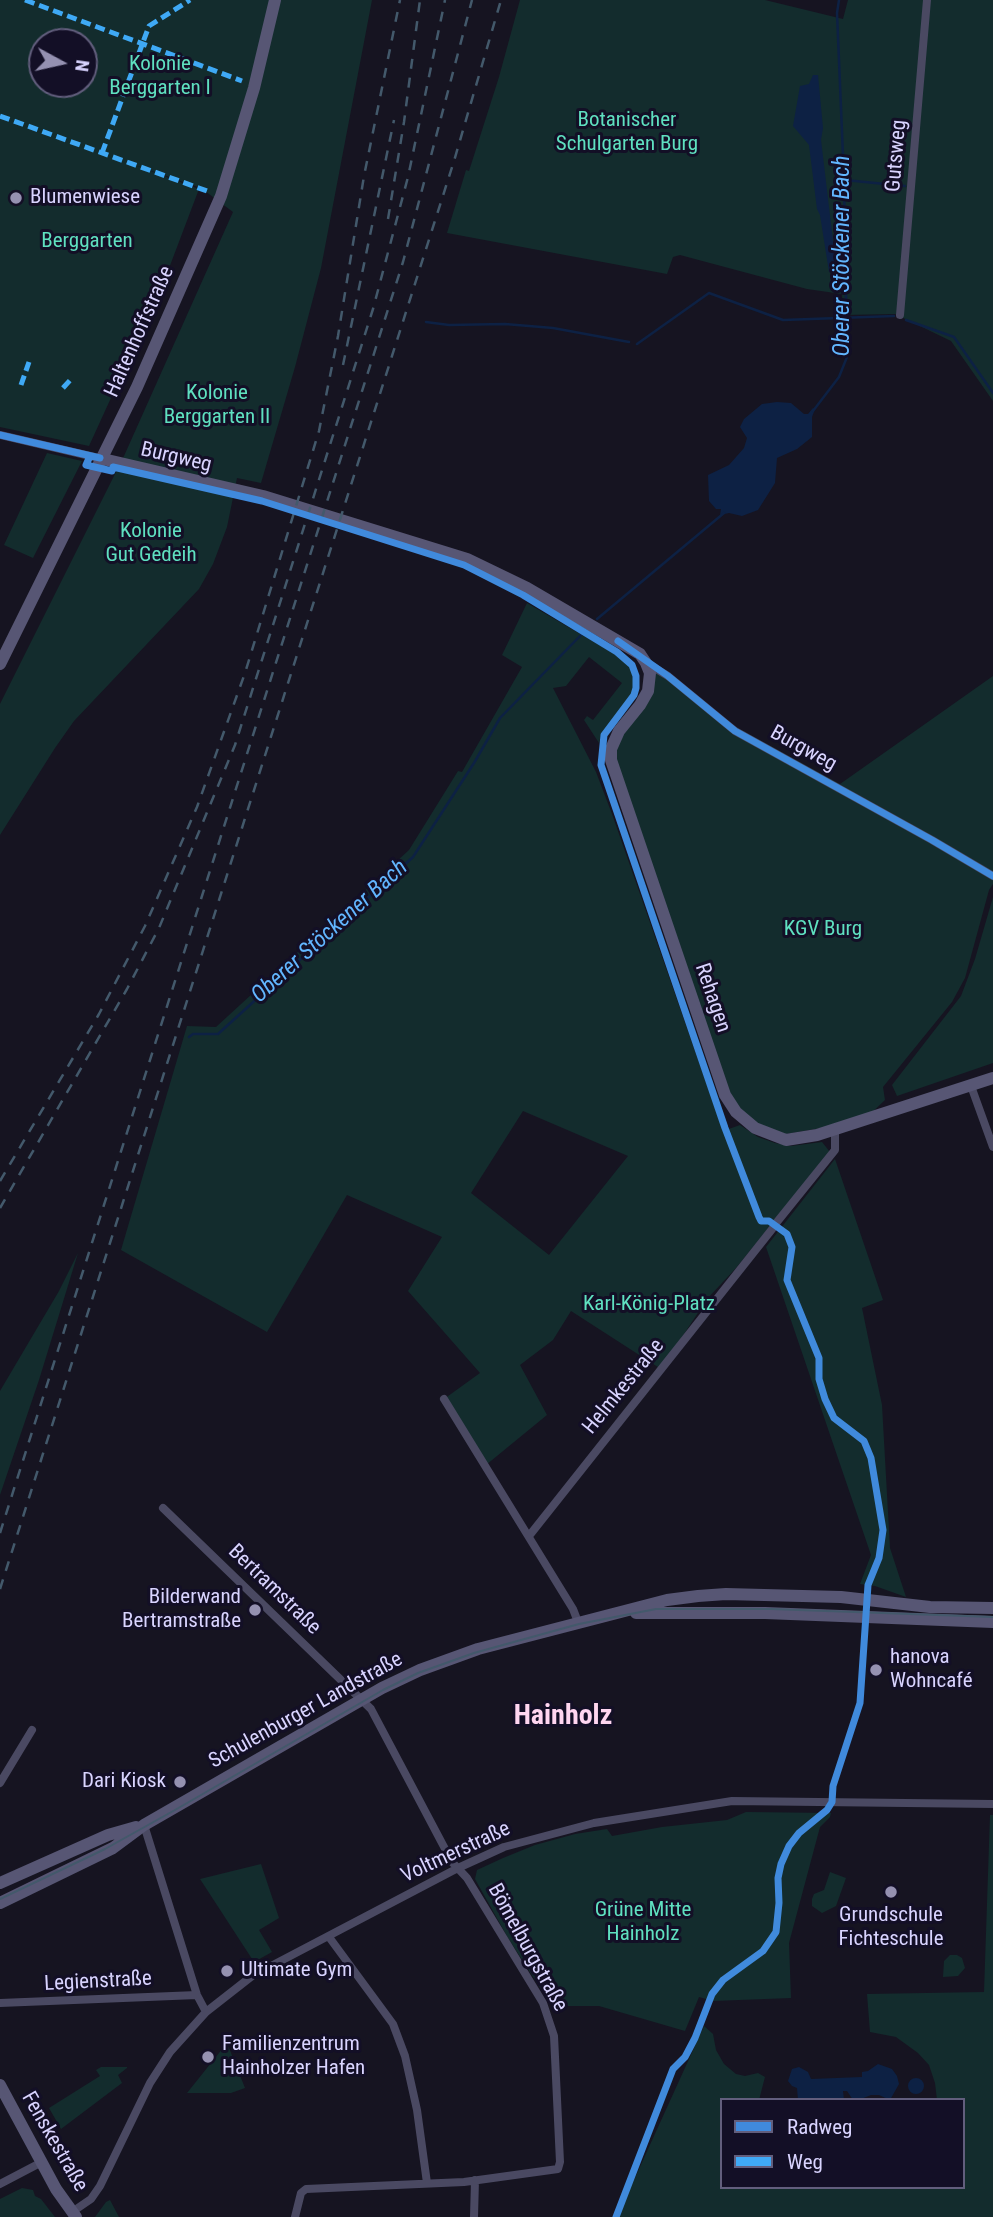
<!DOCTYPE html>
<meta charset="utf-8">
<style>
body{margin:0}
#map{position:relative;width:993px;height:2217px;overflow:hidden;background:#161421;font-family:"Roboto Condensed",sans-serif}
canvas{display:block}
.legend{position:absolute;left:720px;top:2098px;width:245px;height:91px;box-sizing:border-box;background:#130f26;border:2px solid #625e7d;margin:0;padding:9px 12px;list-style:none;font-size:21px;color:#d9d4ff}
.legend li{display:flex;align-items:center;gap:14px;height:35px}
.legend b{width:35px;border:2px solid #625e7d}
.north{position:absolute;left:28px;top:28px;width:70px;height:70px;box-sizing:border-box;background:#130f26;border:2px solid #625e7d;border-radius:50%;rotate:98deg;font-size:19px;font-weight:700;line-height:28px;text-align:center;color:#d9d4ff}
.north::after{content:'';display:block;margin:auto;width:24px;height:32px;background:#9591b1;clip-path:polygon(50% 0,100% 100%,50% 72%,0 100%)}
</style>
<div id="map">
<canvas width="993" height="2217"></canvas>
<ul class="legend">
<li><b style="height:9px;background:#408adc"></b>Radweg</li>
<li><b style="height:9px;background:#3fa9f5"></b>Weg</li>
</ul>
<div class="north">N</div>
</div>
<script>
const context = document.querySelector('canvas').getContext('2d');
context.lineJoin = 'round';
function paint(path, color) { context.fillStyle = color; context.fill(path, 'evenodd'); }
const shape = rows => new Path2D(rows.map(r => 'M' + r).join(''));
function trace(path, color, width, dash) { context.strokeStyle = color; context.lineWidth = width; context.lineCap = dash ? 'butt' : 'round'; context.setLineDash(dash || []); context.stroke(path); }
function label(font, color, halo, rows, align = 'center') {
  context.font = font + ' "Roboto Condensed",sans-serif'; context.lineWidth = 6; context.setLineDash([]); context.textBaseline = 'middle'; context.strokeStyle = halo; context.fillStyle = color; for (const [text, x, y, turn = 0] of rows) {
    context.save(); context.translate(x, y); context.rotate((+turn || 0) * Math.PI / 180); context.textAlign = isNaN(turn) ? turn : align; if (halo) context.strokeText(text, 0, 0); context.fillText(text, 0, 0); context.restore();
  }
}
paint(shape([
 [0,0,372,0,321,268,295,367,261,483,237,478,227,527,213,564,199,589,74,721,55,748,0,835,0,704,124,456,233,212,201,188,129,163,199,189,163,284,89,446,0,427],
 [42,42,84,42,84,84,42,84],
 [520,0,765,0,843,19,848,0,993,0,993,401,951,341,895,314,843,315,842,294,807,289,680,255,673,257,667,274,447,233,466,170,469,171,499,77],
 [47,453,82,461,33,558,4,545],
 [527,603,625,660,631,667,634,683,633,693,601,735,599,743,584,720,587,716,593,720,622,683,589,657,566,686,553,688,596,772,612,814,723,1131,740,1125,758,1137,775,1143,791,1146,822,1142,830,1152,736,1268,707,1299,661,1369,571,1311,553,1340,520,1365,547,1415,486,1465,444,1399,480,1373,408,1291,442,1237,347,1195,267,1332,121,1250,187,1026,216,1027,409,850,458,771,462,772,522,667,502,655],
 [523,1111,628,1156,549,1255,471,1193],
 [645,663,736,727,840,784,993,676,993,884,989,890,965,978,952,1002,883,1087,885,1100,863,1121,774,1136,736,1112,617,781,615,740,646,696],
 [993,897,993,1063,897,1096,892,1085,961,996,975,959],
 [835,1159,883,1300,862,1308,882,1405,890,1548,906,1597,875,1586,860,1584,871,1555,766,1247],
 [78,1253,39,1380,0,1495,0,1391,59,1291],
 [746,1812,831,1813,830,1817,820,1827,789,1943,791,1998,713,2001,699,1997,685,2031,599,2006,563,2006,552,2003,546,1997,508,1938,475,1879,477,1870,503,1858,535,1845,575,1834,607,1829,612,1836,662,1827,727,1820],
 [990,1815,993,1815,993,2217,619,2217,629,2191,704,2026,713,2034,716,2050,724,2064,736,2074,745,2076,758,2073,765,2077,759,2100,722,2100,722,2187,963,2187,963,2100,937,2100,935,2083,929,2065,918,2053,896,2037,870,2032,867,1994,984,1992],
 [261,1864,279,1918,259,1930,272,1952,254,1962,200,1879],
 [830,1872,846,1878,836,1906,822,1913,812,1906,812,1899,814,1894,824,1890],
 [950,1955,957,1955,962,1958,965,1968,958,1976,943,1977,944,1961],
 [227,2043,245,2088,231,2093,187,2093],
 [101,2067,127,2067,127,2068,118,2075,122,2083,61,2129,49,2108,100,2076,96,2070],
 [22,2188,33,2190,35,2196,41,2199,55,2217,0,2217,0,2199],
 [110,2200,119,2217,95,2217,106,2202]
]), '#132c2d');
paint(shape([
 [813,75,818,75,823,128,821,140,837,274,829,272,820,215,817,209,809,145,793,126,800,86,809,84],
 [777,402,791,403,804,414,808,414,813,408,815,409,812,417,812,437,797,449,777,458,775,483,758,510,742,516,729,513,720,515,721,509,716,509,709,501,708,475,729,465,744,448,747,438,740,427,744,419,762,404],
 [878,2064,892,2069,897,2076,899,2084,890,2100,879,2095,871,2095,861,2099,853,2100,847,2091,843,2091,844,2100,798,2100,797,2088,792,2086,788,2081,792,2069,799,2067,808,2072,811,2079,862,2077,862,2072,868,2071],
 '908 2086a8 8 0 1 1 16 0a8 8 0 1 1-16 0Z'
]), '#0d2144');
trace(shape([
 [845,180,905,186],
 [906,320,954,337,993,393],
 [426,322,449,325,505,324,553,328,629,342],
 [637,344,709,293,783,320,894,316],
 [813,411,839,377,847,357,844,180,837,13,839,0],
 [597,619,724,513],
 [189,1037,193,1034,218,1034,413,857,474,763,500,718,581,635]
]), '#0d2144', 2.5);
trace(shape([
 [900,315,927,0],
 [0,435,103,459],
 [648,664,668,676,735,731,932,840,993,876],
 [971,1086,993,1147],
 [777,1222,835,1150,835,1131],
 [444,1399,573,1609,578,1622],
 [163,1508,371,1709,452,1862,467,1878,543,2003,554,2036,560,2162,558,2169,464,2182,306,2189,301,2193,295,2217],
 [529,1536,773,1228],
 [0,1783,32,1730],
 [144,1825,197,1995,206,2012],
 [329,1937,393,2024,405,2056,417,2110,427,2183],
 [0,2003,197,1995],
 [0,2184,42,2162],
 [72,2212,91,2199,100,2186,150,2083,170,2052,206,2012,252,1976,458,1868,504,1847,594,1823,732,1801,993,1804],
 [474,2217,475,2180]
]), '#4a4962', 8);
trace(shape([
 [103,459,263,496,467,559,527,588,640,654,646,663,650,673,648,691,640,705,619,731,611,749,611,760,725,1095,736,1112,755,1128,786,1140,817,1135,993,1078],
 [0,664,137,387,221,196,254,88,275,0],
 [636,1613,765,1613,993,1622],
 [0,1883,108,1835,136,1827],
 [0,1903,113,1848,144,1825,382,1688,420,1670,478,1649,667,1600,698,1596,726,1594,841,1597,930,1607,993,1608],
 [0,2085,56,2189,76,2217]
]), '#575674', 12);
trace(shape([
 [0,1899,105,1849,175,1810,383,1690,418,1673,474,1653,579,1624,656,1609,771,1609,993,1617]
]), '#43596b', 2);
trace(shape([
 [388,219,404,122,420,0],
 [343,365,394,120],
 [0,1181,99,1014,145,926,197,807,245,673,319,431,338,336,364,176,400,0],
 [0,1208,127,989,159,928,235,745,373,309,408,177,445,0],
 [0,1533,403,262,472,0],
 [0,1589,454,161,501,0]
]), '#43596b', 2.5, [10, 9]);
trace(shape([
 [25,0,242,81],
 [0,116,207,191],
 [102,153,149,26,190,0],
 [21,385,29,362],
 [63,388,73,377]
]), '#3fa9f5', 5, [10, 5]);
trace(shape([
 [0,435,100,458],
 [90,456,86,465,112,471,113,467,262,501,464,565,523,595,617,652,632,665,636,676,636,688,634,695,604,735,601,765,725,1128,759,1217,761,1221,769,1221,787,1234,792,1247,787,1280,819,1358,819,1379,825,1399,834,1418,864,1441,871,1458,883,1530,879,1558,868,1585,860,1703,833,1786,832,1802,827,1810,799,1833,789,1846,781,1864,778,1878,779,1903,776,1932,763,1951,723,1980,712,1994,695,2038,685,2057,673,2069,616,2217],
 [618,641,668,676,735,731,932,840,993,876]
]), '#408adc', 7);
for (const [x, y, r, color] of [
 [16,198,7,"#9591b1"],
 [255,1610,7,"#9591b1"],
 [876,1670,7,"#9591b1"],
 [180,1782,7,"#9591b1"],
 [891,1892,7,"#9591b1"],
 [227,1971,7,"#9591b1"],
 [208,2057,7,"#9591b1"]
]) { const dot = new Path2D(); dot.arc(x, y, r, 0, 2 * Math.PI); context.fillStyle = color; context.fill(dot); trace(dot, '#130f26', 2.5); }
label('21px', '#5fe0c0', '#130f26', [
 ["Kolonie",160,65],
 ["Berggarten I",160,89],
 ["Botanischer",627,121],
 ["Schulgarten Burg",627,145],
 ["Berggarten",87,242],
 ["Kolonie",217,394],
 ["Berggarten II",217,418],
 ["Kolonie",151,532],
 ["Gut Gedeih",151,556],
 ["KGV Burg",823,930],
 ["Karl-König-Platz",649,1305],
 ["Grüne Mitte",643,1911],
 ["Hainholz",643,1935]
]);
label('21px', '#d9d4ff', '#130f26', [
 ["Gutsweg",897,156,-85],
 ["Haltenhoffstraße",140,332,-66],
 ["Burgweg",176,458,13],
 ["Burgweg",803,749,29],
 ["Rehagen",712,998,71],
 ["Helmkestraße",624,1387,-51],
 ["Bertramstraße",274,1590,44],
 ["Schulenburger Landstraße",306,1711,-29],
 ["Voltmerstraße",456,1853,-25],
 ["Bömelburgstraße",527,1948,61],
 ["Legienstraße",98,1982,-3],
 ["Fenskestraße",54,2142,60]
]);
label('21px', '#d9d4ff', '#130f26', [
 ["Blumenwiese",30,198],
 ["Bilderwand",241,1598,"right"],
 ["Bertramstraße",241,1622,"right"],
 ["hanova",890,1658],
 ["Wohncafé",890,1682],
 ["Dari Kiosk",166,1782,"right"],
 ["Grundschule",891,1916,"center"],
 ["Fichteschule",891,1940,"center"],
 ["Ultimate Gym",241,1971],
 ["Familienzentrum",222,2045],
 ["Hainholzer Hafen",222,2069]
], 'left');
label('italic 23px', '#62b6ff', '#130f26', [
 ["Oberer Stöckener Bach",843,256,-90],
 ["Oberer Stöckener Bach",330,932,-42]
]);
label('bold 28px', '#ffd6f0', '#130f26', [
 ["Hainholz",563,1717]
]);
</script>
